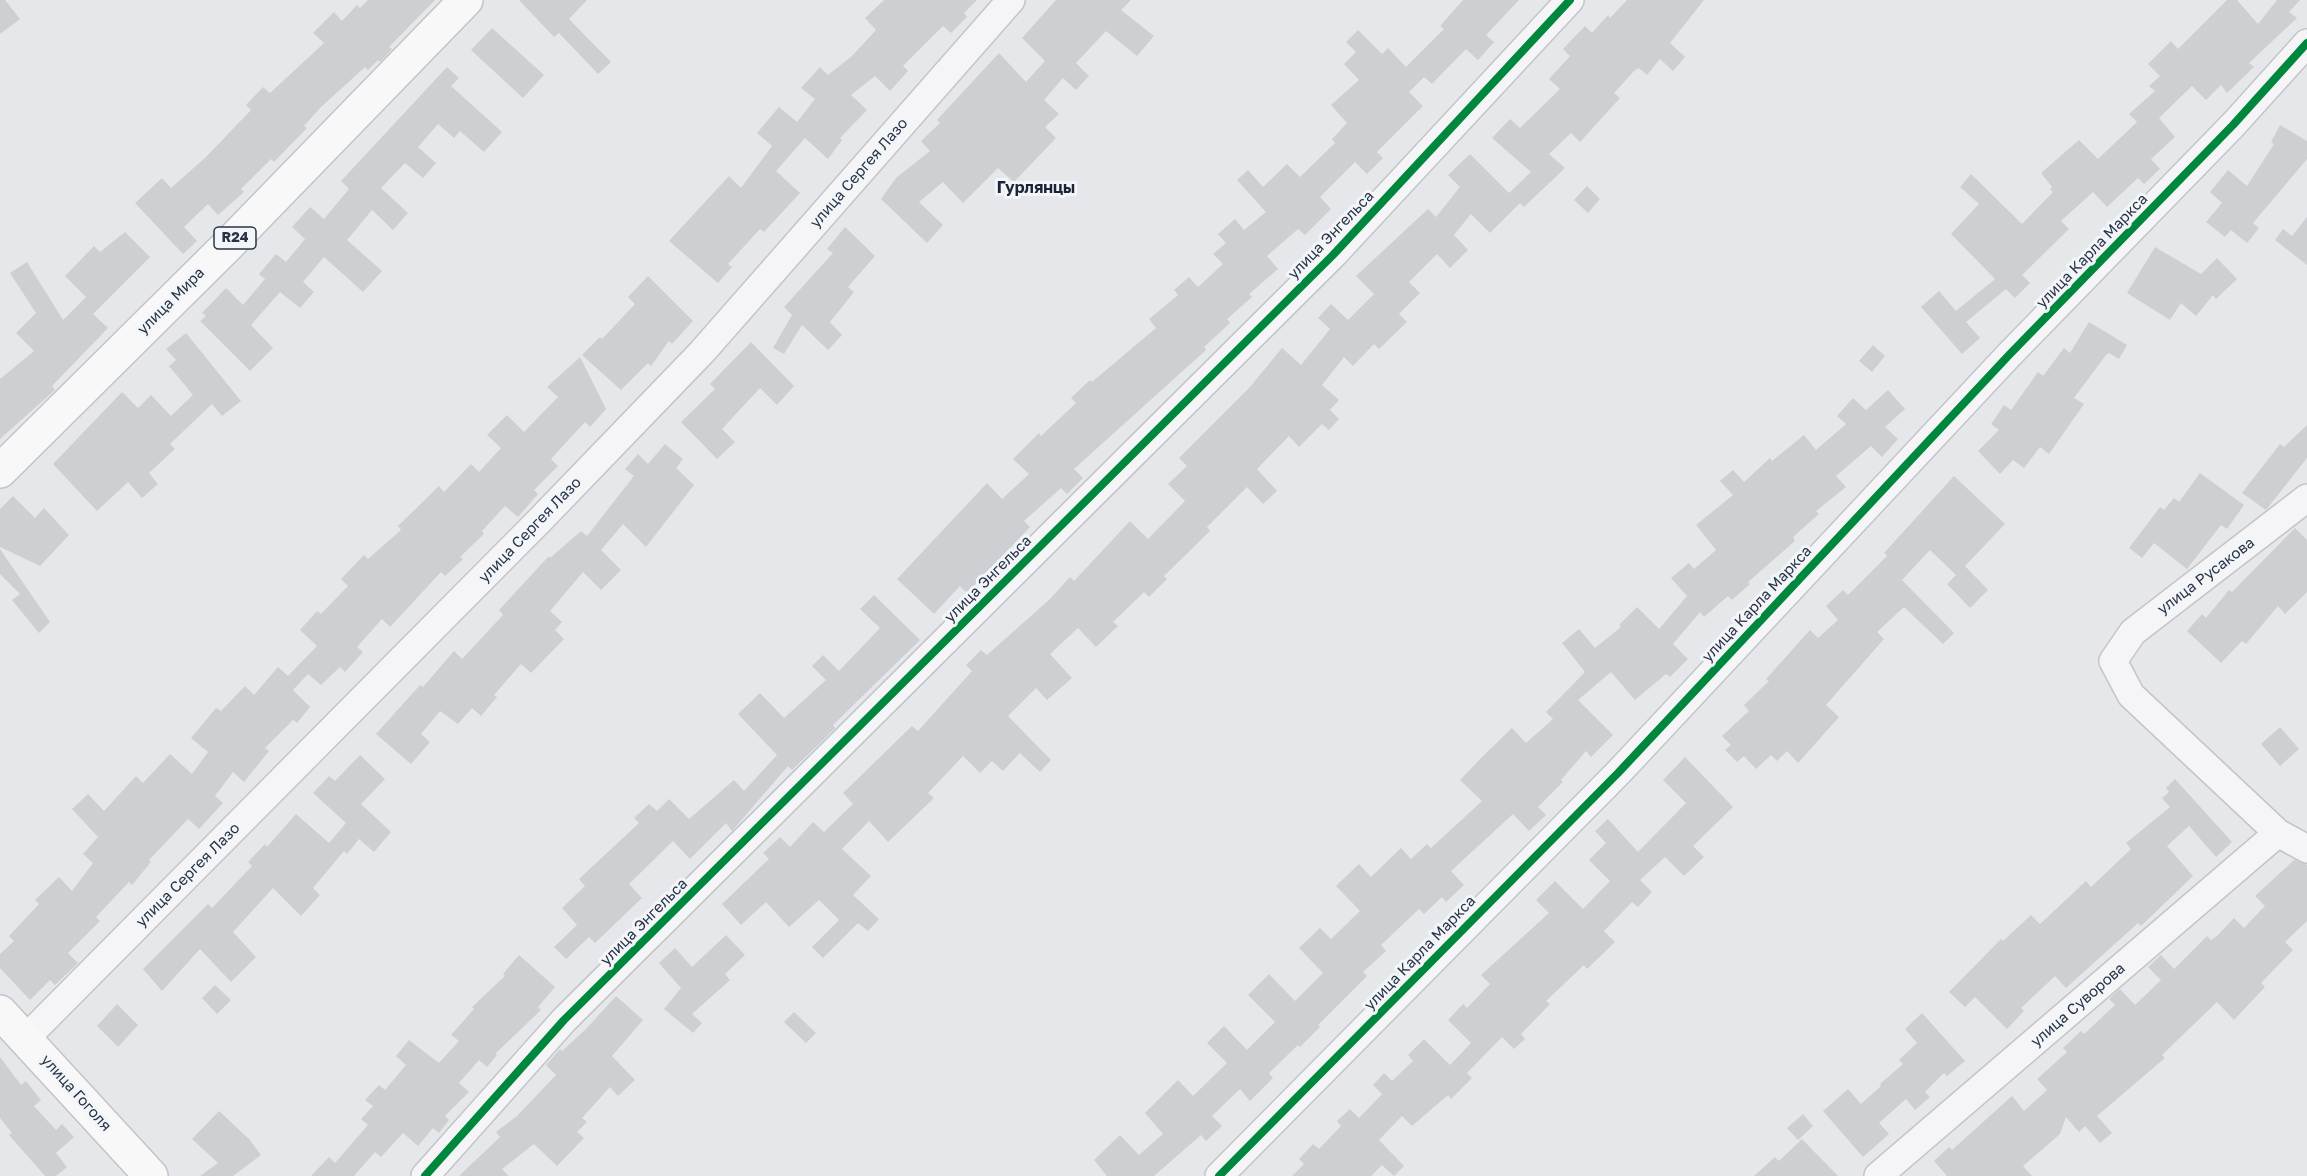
<!DOCTYPE html>
<meta charset="utf-8">
<style>
body{margin:0}
canvas{display:block;background:#e5e7ea}
</style>
<canvas width="2307" height="1176"></canvas>
<script>
const context = document.querySelector('canvas').getContext('2d');
context.lineJoin = 'round';
function paint(path, color) { context.fillStyle = color; context.fill(path, 'evenodd'); }
const shape = rows => new Path2D(rows.map(r => 'M' + r).join(''));
function trace(path, color, width, dash) { context.strokeStyle = color; context.lineWidth = width; context.lineCap = dash ? 'butt' : 'round'; context.setLineDash(dash || []); context.stroke(path); }
function label(font, color, halo, rows, align = 'center') {
  context.font = font + ' "Golos Text",sans-serif'; context.lineWidth = 6; context.setLineDash([]); context.textBaseline = 'middle'; context.strokeStyle = halo; context.fillStyle = color; for (const [text, x, y, turn = 0] of rows) {
    context.save(); context.translate(x, y); context.rotate((+turn || 0) * Math.PI / 180); context.textAlign = isNaN(turn) ? turn : align; if (halo) context.strokeText(text, 0, 0); context.fillText(text, 0, 0); context.restore();
  }
}
paint(shape([
 [0,0,5,0,20,19,0,34],
 [368,0,435,0,389,47,392,49,380,62,378,60,368,70,365,67,320,108,304,126,307,128,274,162,271,159,241,189,244,192,218,215,208,204,184,227,197,241,183,254,135,203,162,178,171,188,206,157,251,110,246,105,263,87,270,93,324,43,313,33,334,12,342,21,357,5,360,8],
 [519,0,587,0,569,19,611,62,598,74,559,33,554,37],
 [884,0,977,0,964,13,967,17,951,33,943,26,903,66,908,71,890,91,875,76,851,95,867,110,840,138,842,140,828,159,805,138,776,171,800,193,764,232,760,229,728,264,732,267,718,283,669,241,729,176,741,188,772,146,757,133,779,107,797,122,815,99,801,88,820,67,828,75,852,56,876,30,865,18],
 [1056,0,1131,0,1121,10,1154,36,1137,56,1106,31,1076,63,1089,76,1076,90,1063,78,1044,100,1059,114,1045,127,1056,138,1014,182,998,168,963,203,943,182,919,202,943,225,927,243,881,199,896,178,930,151,921,141,940,123,937,120,999,53,1026,82,1045,61,1022,38],
 [1463,0,1519,0,1486,35,1494,42,1478,60,1466,49,1432,84,1424,77,1409,92,1423,106,1377,152,1383,158,1367,174,1355,162,1320,197,1331,209,1305,235,1298,229,1267,256,1278,269,1249,294,1252,297,1227,319,1230,323,1204,347,1206,350,1074,469,1083,478,1067,494,1061,488,1024,521,1030,527,967,593,960,586,934,614,897,579,987,483,1002,499,1029,474,1013,459,1039,433,1041,436,1076,403,1071,398,1090,380,1092,382,1156,328,1149,319,1178,295,1174,290,1189,277,1198,287,1223,264,1213,254,1226,243,1218,234,1235,219,1244,230,1266,212,1237,180,1248,170,1263,187,1287,164,1300,177,1335,143,1332,139,1347,123,1331,105,1359,80,1344,64,1356,52,1346,42,1358,30,1382,54,1388,48,1406,67,1444,29,1440,26],
 [1627,0,1704,0,1670,43,1685,57,1673,71,1660,59,1647,75,1639,68,1635,70,1614,93,1620,98,1580,142,1571,133,1549,154,1565,168,1524,207,1520,203,1490,233,1471,214,1454,235,1468,250,1450,268,1437,254,1409,282,1420,293,1399,314,1407,322,1379,349,1374,344,1353,366,1344,357,1322,385,1339,400,1330,410,1339,419,1329,430,1322,424,1299,447,1289,436,1257,469,1277,491,1263,504,1247,487,1207,527,1210,531,1164,576,1167,579,1149,597,1144,592,1113,622,1118,626,1096,647,1078,628,1050,654,1072,678,1047,700,1036,688,1008,716,1051,760,1040,772,1020,753,1003,771,992,761,980,773,963,756,928,793,934,798,888,842,869,821,842,849,871,876,853,895,879,919,868,931,858,923,823,958,812,947,839,920,819,900,789,927,766,902,741,925,722,904,769,859,763,853,780,837,790,847,813,822,824,832,853,804,843,793,912,726,918,731,972,671,966,665,981,650,987,655,1050,599,1070,577,1074,581,1130,521,1148,539,1185,501,1168,484,1187,466,1179,458,1250,387,1282,348,1301,365,1330,329,1318,318,1331,304,1348,320,1374,294,1356,276,1428,209,1436,217,1460,187,1448,175,1470,154,1509,193,1531,172,1492,138,1510,119,1520,128,1560,89,1549,79,1570,56,1563,49,1585,26,1592,33,1608,15,1610,18],
 [2227,0,2237,0,2258,24,2277,0,2300,0,2289,12,2297,18,2249,63,2254,67,2227,93,2221,85,2206,100,2192,86,2159,118,2175,137,2151,159,2160,169,2144,184,2138,178,2107,207,2093,192,2061,221,2069,229,2022,275,2030,283,2015,298,2006,289,1966,322,1980,338,1962,354,1921,307,1939,291,1956,311,1995,279,1951,234,1979,204,1960,187,1971,174,2022,224,2053,192,2050,189,2052,187,2041,173,2079,140,2098,159,2137,122,2129,114,2155,91,2149,86,2160,76,2148,64,2171,41,2178,49],
 [492,28,544,75,523,98,471,50],
 [447,67,459,78,451,86,502,132,484,152,460,131,454,138,438,124,418,147,436,163,423,178,405,163,381,188,408,213,393,230,372,210,347,240,382,271,363,292,324,257,303,282,314,292,300,308,280,292,251,325,273,348,250,371,200,321,206,316,202,313,226,288,243,305,265,279,259,274,276,254,286,262,305,239,292,227,310,207,324,219,349,189,341,181],
 [2280,125,2307,141,2307,159,2253,223,2259,228,2247,243,2231,230,2225,237,2206,222,2222,203,2210,192,2228,170,2247,186,2274,144,2271,142],
 [1587,186,1600,199,1588,213,1574,200],
 [2307,217,2307,265,2275,240,2283,229,2292,236],
 [845,227,875,256,848,287,854,292,830,322,842,335,828,350,802,325,784,354,773,348,792,315,784,307,833,253,827,249],
 [125,232,150,257,93,314,108,328,52,386,55,390,0,439,0,379,34,351,16,333,36,313,10,273,27,262,63,320,86,297,65,276,94,246,100,252],
 [2155,247,2201,274,2217,258,2237,279,2216,299,2213,295,2196,316,2181,303,2170,320,2127,293],
 [648,276,693,321,672,344,669,341,651,366,648,363,621,390,582,355,600,337,602,339,635,304,628,297],
 [2089,322,2127,345,2119,359,2109,353,2106,355,2074,398,2084,404,2049,454,2040,447,2024,468,2013,460,2000,474,1978,451,1999,430,1991,424,2004,405,2011,410,2038,372,2043,376,2064,348,2070,353],
 [186,333,241,401,222,416,212,404,170,444,175,449,149,473,158,484,142,498,128,482,97,511,53,464,122,392,138,408,151,395,171,416,193,395,169,366,176,360,166,349],
 [751,342,794,386,777,405,760,388,722,429,735,442,717,459,681,422,715,389,710,384],
 [1873,345,1885,356,1872,372,1859,361],
 [580,357,606,409,590,427,585,422,551,459,558,466,534,490,538,494,518,517,505,506,482,531,484,534,460,557,463,559,445,576,441,572,390,627,382,619,357,647,363,652,345,672,340,667,321,685,308,674,293,690,310,707,297,723,293,720,265,748,269,751,244,782,233,772,215,796,223,803,199,829,188,819,149,860,151,862,132,885,129,882,96,917,100,921,68,953,78,963,55,985,50,980,30,1000,0,968,0,954,14,941,9,936,39,904,35,900,59,877,72,891,93,863,83,854,98,837,72,809,88,794,104,811,136,776,143,783,170,754,192,774,208,752,191,738,216,708,221,711,245,686,254,695,278,667,288,676,317,646,300,630,317,611,321,614,348,586,341,579,364,555,368,559,401,530,398,526,439,486,444,492,471,464,479,472,501,448,487,435,507,415,524,432,558,397,547,387],
 [1888,390,1905,409,1885,427,1898,439,1882,457,1871,446,1836,476,1846,487,1816,511,1819,514,1793,537,1795,541,1748,582,1750,584,1732,600,1728,596,1704,617,1700,612,1673,644,1688,659,1670,677,1666,674,1635,700,1611,672,1578,700,1613,735,1591,757,1586,751,1561,780,1563,782,1538,807,1546,815,1529,831,1513,814,1451,871,1464,885,1446,902,1442,897,1424,914,1419,909,1381,945,1386,951,1363,972,1367,976,1318,1025,1320,1027,1300,1047,1298,1045,1269,1073,1273,1078,1250,1101,1240,1089,1212,1116,1222,1126,1206,1141,1201,1135,1154,1176,1107,1176,1094,1160,1120,1135,1139,1155,1163,1134,1145,1113,1178,1080,1193,1096,1227,1063,1207,1043,1224,1026,1247,1050,1275,1022,1248,995,1269,974,1295,1001,1323,973,1299,948,1320,928,1331,939,1360,911,1336,886,1359,864,1371,877,1401,848,1411,859,1427,844,1431,848,1482,801,1460,780,1483,756,1512,728,1526,743,1553,719,1546,712,1585,672,1562,643,1579,629,1595,648,1621,627,1619,625,1637,607,1659,629,1687,596,1671,578,1689,563,1694,569,1716,550,1696,525,1733,495,1720,481,1733,470,1744,482,1770,458,1772,461,1804,435,1816,450,1846,424,1837,416,1853,398,1866,410],
 [2307,425,2307,458,2266,510,2242,493,2280,444,2284,447],
 [665,444,683,459,676,468,694,485,646,547,623,524,601,550,621,570,601,590,583,572,550,611,562,622,555,630,564,639,531,673,521,664,494,695,497,697,481,716,472,708,458,724,440,711,421,734,430,742,411,764,376,734,420,685,423,687,454,651,462,659,503,615,499,610,549,556,550,558,581,531,587,536,634,476,625,469,638,454,648,464],
 [2200,473,2244,505,2227,529,2221,525,2187,569,2154,543,2142,558,2129,548,2160,507,2164,510,2174,498,2179,502],
 [1954,476,2005,524,1965,566,1988,590,1970,608,1947,584,1956,575,1930,550,1902,580,1954,633,1943,644,1904,607,1877,632,1884,639,1826,705,1839,717,1798,763,1787,751,1777,761,1771,755,1756,769,1744,756,1737,762,1725,750,1731,745,1722,736,1749,711,1744,705,1769,681,1766,679,1810,630,1818,638,1838,620,1826,606,1843,590,1848,595,1887,556,1884,553],
 [13,496,35,518,44,508,69,535,40,566,0,547,0,509],
 [2295,528,2307,540,2307,592,2285,614,2278,606,2246,644,2242,641,2221,663,2187,631,2202,614,2206,618,2229,590,2232,592],
 [0,549,50,622,39,633,12,600,20,594,0,574],
 [874,595,920,640,833,725,835,728,820,743,792,770,788,766,732,831,726,823,690,859,673,841,629,884,642,898,595,943,589,937,566,959,554,947,577,925,562,908,585,886,579,879,639,823,634,818,649,804,657,811,669,799,689,819,734,780,744,791,777,755,738,714,760,693,784,718,826,680,812,666,823,655,839,671,880,628,860,609],
 [2280,727,2299,749,2280,766,2261,744],
 [360,755,385,779,361,804,391,832,374,852,359,839,347,854,344,851,313,888,320,895,301,916,273,888,233,932,256,957,231,982,200,949,162,991,143,969,208,904,212,908,252,866,248,862,265,844,267,847,296,814,329,843,346,823,313,793,329,776,335,781],
 [1685,757,1733,807,1693,846,1704,857,1684,876,1665,857,1640,880,1652,892,1638,907,1632,902,1604,931,1615,942,1587,969,1584,965,1546,1001,1550,1004,1521,1034,1525,1039,1514,1049,1502,1037,1467,1073,1472,1078,1451,1099,1448,1095,1412,1126,1402,1116,1379,1140,1404,1166,1394,1176,1382,1165,1371,1176,1292,1176,1304,1164,1299,1159,1313,1144,1319,1149,1341,1126,1337,1121,1350,1109,1359,1118,1382,1094,1373,1085,1384,1073,1392,1081,1413,1061,1408,1055,1424,1039,1450,1065,1471,1043,1448,1020,1463,1004,1467,1008,1490,984,1481,975,1549,913,1536,900,1555,881,1583,909,1610,881,1589,860,1606,843,1595,831,1608,819,1638,852,1686,803,1663,780],
 [2175,779,2232,842,2216,857,2189,826,2167,846,2193,876,2141,926,2138,923,2066,988,2055,976,2021,1008,2024,1011,2007,1029,1975,997,1965,1007,1949,992,2001,939,2003,941,2031,915,2040,924,2086,881,2091,887,2131,849,2126,843,2170,807,2162,798,2169,792,2166,788],
 [2294,860,2307,865,2307,921,2285,942,2293,950,2261,983,2265,987,2234,1020,2217,1002,2162,1055,2165,1058,2097,1116,2112,1133,2100,1143,2085,1126,2079,1132,2066,1117,2060,1134,2023,1166,2032,1176,1947,1176,1934,1161,1949,1147,1952,1150,2012,1096,2024,1111,2047,1090,2037,1079,2067,1052,2063,1048,2081,1031,2084,1034,2115,1005,2109,999,2120,989,2135,1005,2161,980,2148,967,2161,955,2174,969,2207,936,2211,940,2217,936,2234,918,2244,928,2265,906,2255,896],
 [726,935,745,955,725,974,730,980,692,1014,702,1023,693,1033,664,1009,681,988,659,963,675,948,692,967],
 [519,955,555,987,538,1007,541,1010,495,1054,497,1055,487,1067,479,1060,459,1083,469,1092,445,1116,449,1120,439,1133,433,1128,418,1146,403,1133,381,1157,375,1152,354,1176,311,1176,329,1157,335,1163,368,1125,361,1119,373,1106,365,1100,379,1085,385,1090,406,1065,396,1056,409,1040,439,1063,459,1041,451,1035,474,1009,472,1007,505,976,503,974],
 [215,985,231,1000,217,1014,202,998],
 [616,996,643,1020,612,1056,635,1080,618,1096,610,1087,582,1118,587,1122,577,1132,584,1138,557,1166,534,1144,502,1169,509,1176,459,1176,500,1137,496,1132,517,1116,556,1075,546,1065,560,1049,562,1051,586,1029],
 [117,1004,138,1025,118,1047,97,1026],
 [794,1012,816,1033,806,1043,784,1022],
 [1922,1013,1965,1061,1947,1076,1944,1073,1925,1092,1930,1097,1915,1110,1906,1099,1879,1123,1889,1134,1863,1157,1823,1111,1848,1089,1861,1104,1881,1086,1880,1084,1903,1064,1899,1060,1917,1043,1905,1029],
 [0,1057,21,1085,26,1081,41,1100,34,1106,56,1130,62,1124,74,1137,56,1153,67,1167,56,1176,45,1176,9,1135,12,1133,0,1118],
 [219,1111,249,1139,261,1155,233,1176,200,1176,218,1163,192,1139],
 [1803,1114,1813,1126,1798,1140,1787,1128],
 [1802,1139,1838,1176,1754,1176,1775,1157,1779,1161]
]), '#cdcfd3');
const minor = shape([
 [2307,498,2133,632,2113,661,2131,695,2278,833,2307,849],
 [26,1038,541,519,702,352,1011,0],
 [425,1176,564,1020,1333,255,1570,0],
 [1219,1176,1618,773,2009,355,2233,125,2307,43],
 [1878,1176,2278,833]
]);
const major = shape([
 [0,471,229,244,466,0],
 [0,1012,151,1176]
]);
trace(minor, '#c3c5c8', 30);
trace(major, '#c1c4c8', 36);
trace(minor, '#f5f5f7', 27);
trace(major, '#f8f8f8', 33);
trace(shape([
 [425,1176,564,1020,1333,255,1570,0],
 [1219,1176,1618,773,2009,355,2233,125,2307,43]
]), '#00873e', 8);
for (const [x, y, w] of [
 [235,238,42]
]) { const box = new Path2D(); box.roundRect(x - w / 2, y - 11, w, 22, 4.5); context.fillStyle = '#f3f6f9'; context.fill(box); trace(box, '#2a3346', 1.5); }
label('bold 14px', '#2a3346', null, [
 ["R24",235,238]
]);
label('15px', '#2a3346', '#f3f6f9', [
 ["улица Сергея Лазо",859,173,-49],
 ["улица Энгельса",1331,235,-46],
 ["улица Карла Маркса",2092,251,-46],
 ["улица Мира",171,301,-45],
 ["улица Сергея Лазо",530,530,-46],
 ["улица Русакова",2206,576,-37],
 ["улица Энгельса",988,579,-45],
 ["улица Карла Маркса",1757,604,-47],
 ["улица Сергея Лазо",188,875,-45],
 ["улица Энгельса",644,922,-45],
 ["улица Карла Маркса",1420,953,-46],
 ["улица Суворова",2078,1005,-41],
 ["улица Гоголя",76,1093,48]
]);
label('bold 16px', '#1c2437', '#f3f6f9', [
 ["Гурлянцы",1036,188]
]);
</script>
